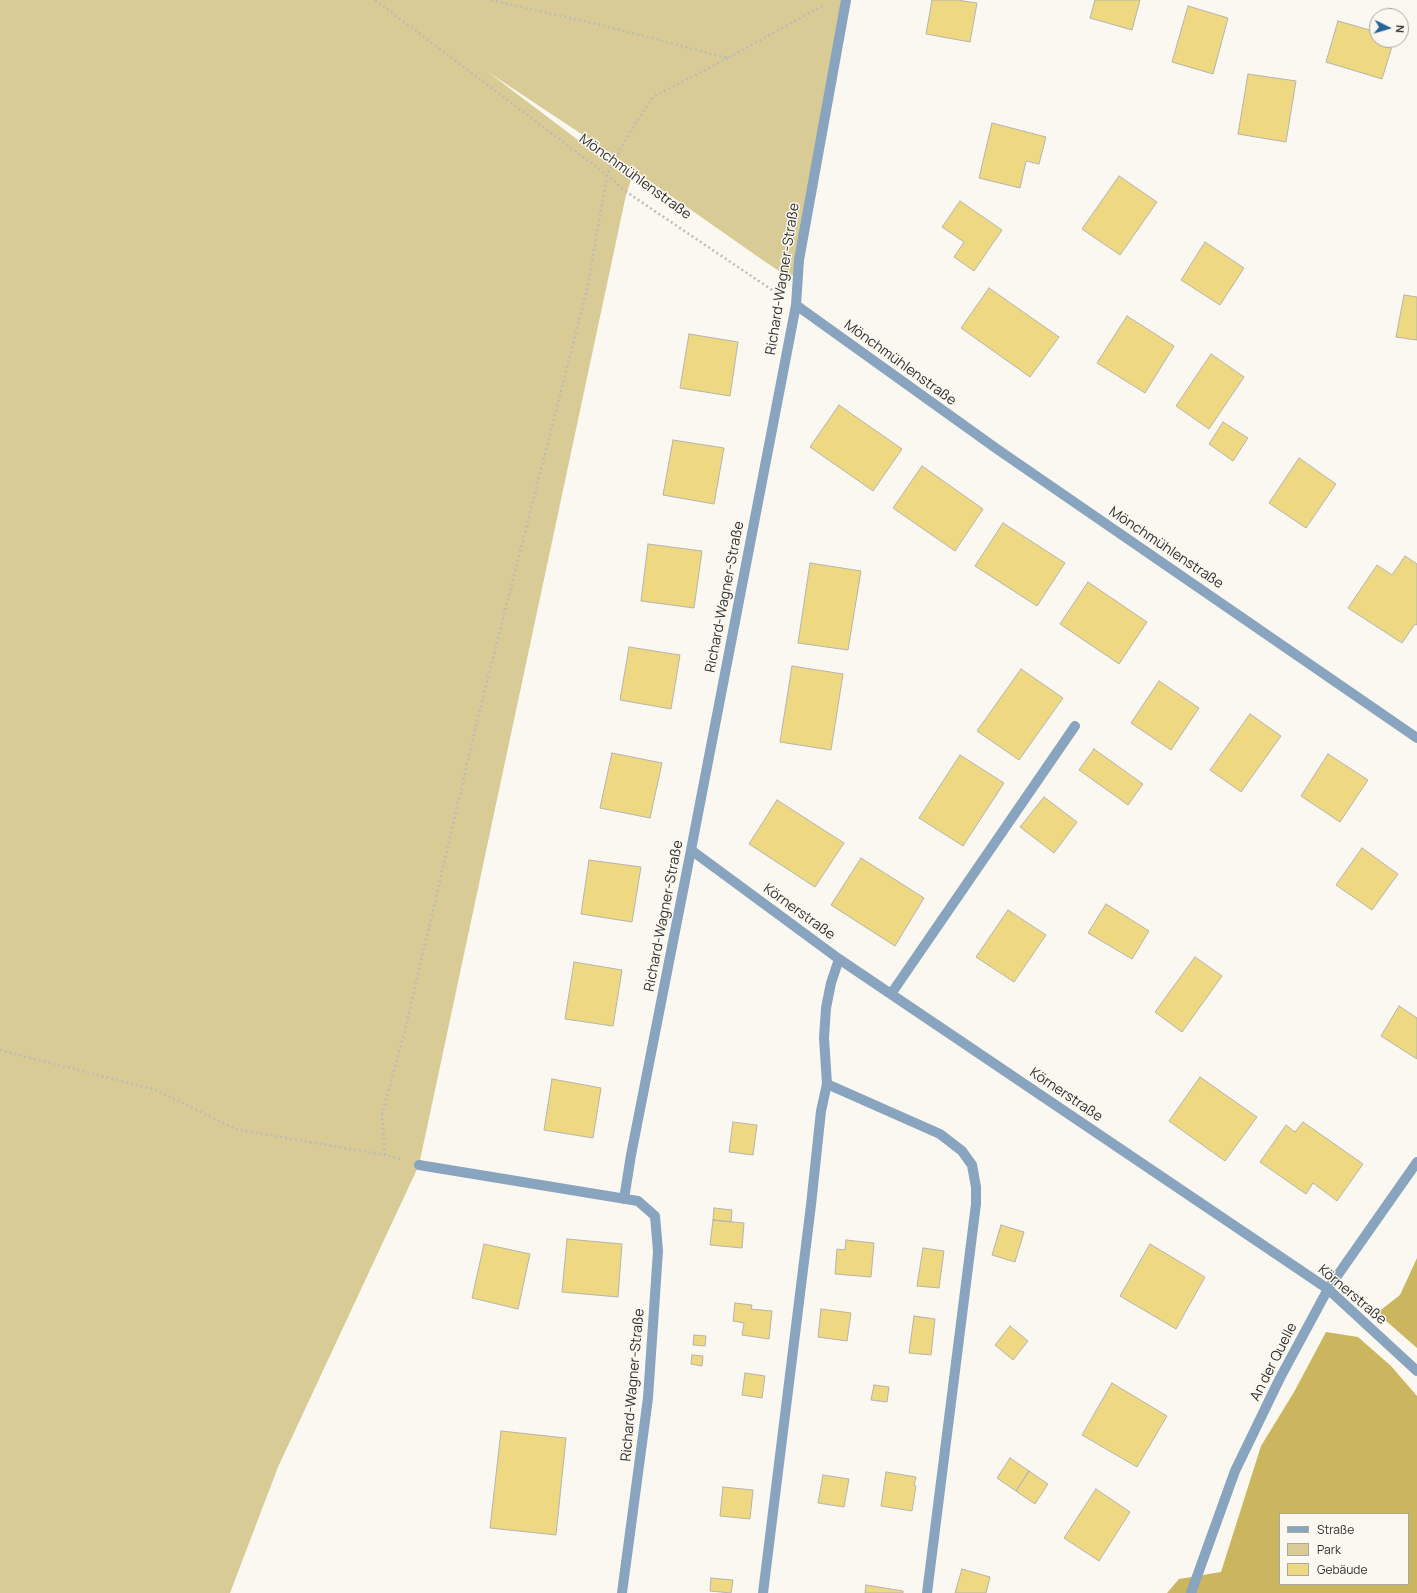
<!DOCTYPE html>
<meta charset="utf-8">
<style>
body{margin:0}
#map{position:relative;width:1417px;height:1593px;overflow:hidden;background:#faf8f0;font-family:Manrope,sans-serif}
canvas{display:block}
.legend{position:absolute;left:1279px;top:1513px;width:130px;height:72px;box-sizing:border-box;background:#faf8f0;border:1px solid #aaa8a2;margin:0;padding:5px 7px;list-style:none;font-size:12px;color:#31302d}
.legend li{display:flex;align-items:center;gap:8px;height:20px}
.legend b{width:20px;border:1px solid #aaa8a2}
.north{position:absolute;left:1369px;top:8px;width:40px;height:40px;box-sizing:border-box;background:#faf8f0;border:1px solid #aaa8a2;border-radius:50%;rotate:95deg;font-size:11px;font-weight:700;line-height:16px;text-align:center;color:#31302d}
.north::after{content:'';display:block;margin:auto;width:14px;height:18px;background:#26659b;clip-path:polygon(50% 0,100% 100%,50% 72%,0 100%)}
</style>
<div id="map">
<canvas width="1417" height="1593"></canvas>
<ul class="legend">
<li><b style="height:5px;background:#89a4bf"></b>Straße</li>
<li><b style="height:11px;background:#d9cb95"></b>Park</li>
<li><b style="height:11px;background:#eed881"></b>Gebäude</li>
</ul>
<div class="north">N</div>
</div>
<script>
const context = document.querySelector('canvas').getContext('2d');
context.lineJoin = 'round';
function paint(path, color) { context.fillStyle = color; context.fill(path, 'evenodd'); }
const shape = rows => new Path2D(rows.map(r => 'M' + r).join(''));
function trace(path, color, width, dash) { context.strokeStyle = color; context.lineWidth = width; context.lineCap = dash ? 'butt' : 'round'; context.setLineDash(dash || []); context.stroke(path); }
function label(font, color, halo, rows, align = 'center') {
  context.font = font + ' Manrope,sans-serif'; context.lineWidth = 3; context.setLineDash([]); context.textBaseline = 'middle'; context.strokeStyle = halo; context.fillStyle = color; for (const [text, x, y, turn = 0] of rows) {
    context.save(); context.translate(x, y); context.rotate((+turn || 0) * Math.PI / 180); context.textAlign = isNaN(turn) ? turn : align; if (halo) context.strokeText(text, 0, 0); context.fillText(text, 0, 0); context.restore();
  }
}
paint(shape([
 [0,0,846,0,799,260,791,279,764,261,601,147,488,72,631,180,626,195,419,1165,278,1467,230,1593,0,1593]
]), '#d9cb95');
paint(shape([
 [1417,1258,1417,1348,1377,1313,1400,1295],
 [1326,1332,1358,1337,1391,1366,1417,1396,1417,1593,1167,1593,1179,1579,1221,1572,1261,1446,1294,1392],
 [1280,1514,1408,1514,1408,1584,1280,1584]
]), '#cbb65f');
const building = shape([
 [932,0,957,0,977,3,970,42,926,34,932,0],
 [1095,0,1140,0,1132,30,1090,18,1095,0],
 [1188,6,1228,18,1213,74,1172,62,1188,6],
 [1338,21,1377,32,1377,40,1394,40,1382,79,1326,62,1338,21],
 [1248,74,1296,81,1286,142,1238,134,1248,74],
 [992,123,1046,137,1039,164,1026,161,1020,188,979,178,992,123],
 [1119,176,1157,202,1120,255,1082,229,1119,176],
 [960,201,1002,230,974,271,954,257,964,242,942,227,960,201],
 [1205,242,1244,268,1220,305,1181,280,1205,242],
 [989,288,1059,337,1030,377,961,328,989,288],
 [1404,295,1417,297,1417,340,1396,337,1404,295],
 [1127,316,1174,346,1145,393,1097,363,1127,316],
 [689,334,738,342,730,396,680,388,689,334],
 [1211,354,1244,377,1209,429,1176,406,1211,354],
 [839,405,902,449,873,491,810,447,839,405],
 [1223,422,1248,438,1233,461,1209,444,1223,422],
 [673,440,724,448,714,504,663,495,673,440],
 [1299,458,1336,484,1306,528,1269,503,1299,458],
 [922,466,983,509,955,551,893,508,922,466],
 [1003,523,1065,563,1037,606,975,566,1003,523],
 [648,544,702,551,694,608,641,601,648,544],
 [1405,556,1417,564,1417,625,1415,624,1402,643,1348,608,1377,565,1392,575,1405,556],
 [810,563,861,571,848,650,798,643,810,563],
 [1088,582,1147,622,1119,664,1060,624,1088,582],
 [629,647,680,655,671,709,620,700,629,647],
 [792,666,843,674,831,750,780,742,792,666],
 [1021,669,1063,698,1019,760,977,731,1021,669],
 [1159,681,1199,708,1171,750,1131,723,1159,681],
 [1250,714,1281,736,1241,792,1210,770,1250,714],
 [1094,749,1143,784,1128,805,1079,770,1094,749],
 [612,753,662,763,650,818,600,808,612,753],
 [1328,754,1368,780,1340,822,1301,796,1328,754],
 [960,755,1004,783,963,846,919,818,960,755],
 [1044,797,1077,822,1054,853,1020,827,1044,797],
 [777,800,844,843,815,887,749,844,777,800],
 [1362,848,1398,874,1372,910,1336,885,1362,848],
 [861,858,924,898,895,946,831,905,861,858],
 [589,860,641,867,632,922,581,914,589,860],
 [1106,904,1149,931,1132,959,1088,933,1106,904],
 [1008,910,1046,935,1014,982,976,957,1008,910],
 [1195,957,1222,976,1182,1032,1155,1012,1195,957],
 [574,962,622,970,613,1026,565,1019,574,962],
 [1399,1006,1417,1018,1417,1059,1381,1036,1399,1006],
 [1200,1077,1257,1117,1225,1161,1169,1121,1200,1077],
 [552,1079,601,1088,593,1138,544,1130,552,1079],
 [733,1122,757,1125,753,1155,729,1152,733,1122],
 [1303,1122,1363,1164,1337,1201,1313,1183,1306,1194,1260,1162,1286,1125,1295,1132,1303,1122],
 [714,1208,732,1210,731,1222,713,1220,714,1208],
 [713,1220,744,1223,742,1248,710,1245,713,1220],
 [1001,1225,1024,1232,1015,1262,992,1255,1001,1225],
 [567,1239,622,1244,618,1297,562,1292,567,1239],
 [846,1240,874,1243,871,1277,835,1274,837,1249,845,1250,846,1240],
 [484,1244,530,1254,518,1309,472,1298,484,1244],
 [1150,1244,1205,1277,1176,1329,1120,1296,1150,1244],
 [923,1248,944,1251,939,1288,917,1286,923,1248],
 [735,1303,752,1305,751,1309,772,1311,769,1339,742,1335,744,1323,733,1321,735,1303],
 [821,1309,851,1313,847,1341,818,1337,821,1309],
 [914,1316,935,1319,931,1355,909,1353,914,1316],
 [1010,1326,1028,1341,1013,1360,995,1345,1010,1326],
 [694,1335,706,1336,705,1346,693,1345,694,1335],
 [692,1355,703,1356,702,1366,691,1364,692,1355],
 [745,1373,765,1376,762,1398,742,1395,745,1373],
 [1112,1383,1167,1416,1137,1467,1082,1435,1112,1383],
 [874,1385,889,1387,887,1402,871,1400,874,1385],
 [501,1431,566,1438,556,1535,490,1528,501,1431],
 [1010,1458,1029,1471,1016,1491,997,1478,1010,1458],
 [1029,1471,1048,1484,1035,1504,1016,1491,1029,1471],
 [886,1472,916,1477,914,1485,916,1486,912,1511,881,1506,886,1472],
 [823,1475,849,1479,844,1507,818,1503,823,1475],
 [723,1487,753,1490,750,1519,720,1516,723,1487],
 [1096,1489,1130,1512,1099,1561,1064,1538,1096,1489],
 [962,1569,990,1577,986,1593,955,1593,962,1569],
 [711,1578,733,1580,731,1593,710,1591,711,1578],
 [866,1585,903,1591,903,1593,865,1593,866,1585]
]);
paint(building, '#eed881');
trace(building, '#b6b4ad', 1);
trace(shape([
 [375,0,607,175,625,191,775,292],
 [491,0,601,25,728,58,824,5],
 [0,1050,156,1090,235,1129,385,1155,400,1159],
 [385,1155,382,1115,406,1026,478,717,588,285,607,175,631,130,653,97,728,58]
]), '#bebcb5', 2.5, [2, 3]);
trace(shape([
 [796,305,997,449,1417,738],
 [691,850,839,959,1328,1289,1417,1371],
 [891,994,1075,726],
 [827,1084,940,1134,962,1151,972,1165,976,1187,976,1204,927,1593],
 [419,1165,638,1201,655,1216,658,1251,648,1398,622,1593],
 [624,1199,631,1155,691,850,796,305,799,260,846,0],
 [763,1593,811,1205,821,1111,827,1084,824,1038,826,1008,831,983,839,959],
 [1191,1593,1235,1471,1280,1378,1328,1289,1417,1162]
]), '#89a4bf', 10);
label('14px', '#31302d', '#faf8f0', [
 ["Mönchmühlenstraße",635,177,36],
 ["Richard-Wagner-Straße",783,279,-81],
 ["Mönchmühlenstraße",900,363,36],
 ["Mönchmühlenstraße",1166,548,34],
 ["Richard-Wagner-Straße",725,597,-79],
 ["Körnerstraße",799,912,36],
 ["Richard-Wagner-Straße",664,916,-79],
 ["Körnerstraße",1066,1095,34],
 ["Körnerstraße",1352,1295,40],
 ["An der Quelle",1274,1362,-63],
 ["Richard-Wagner-Straße",633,1385,-85]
]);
</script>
